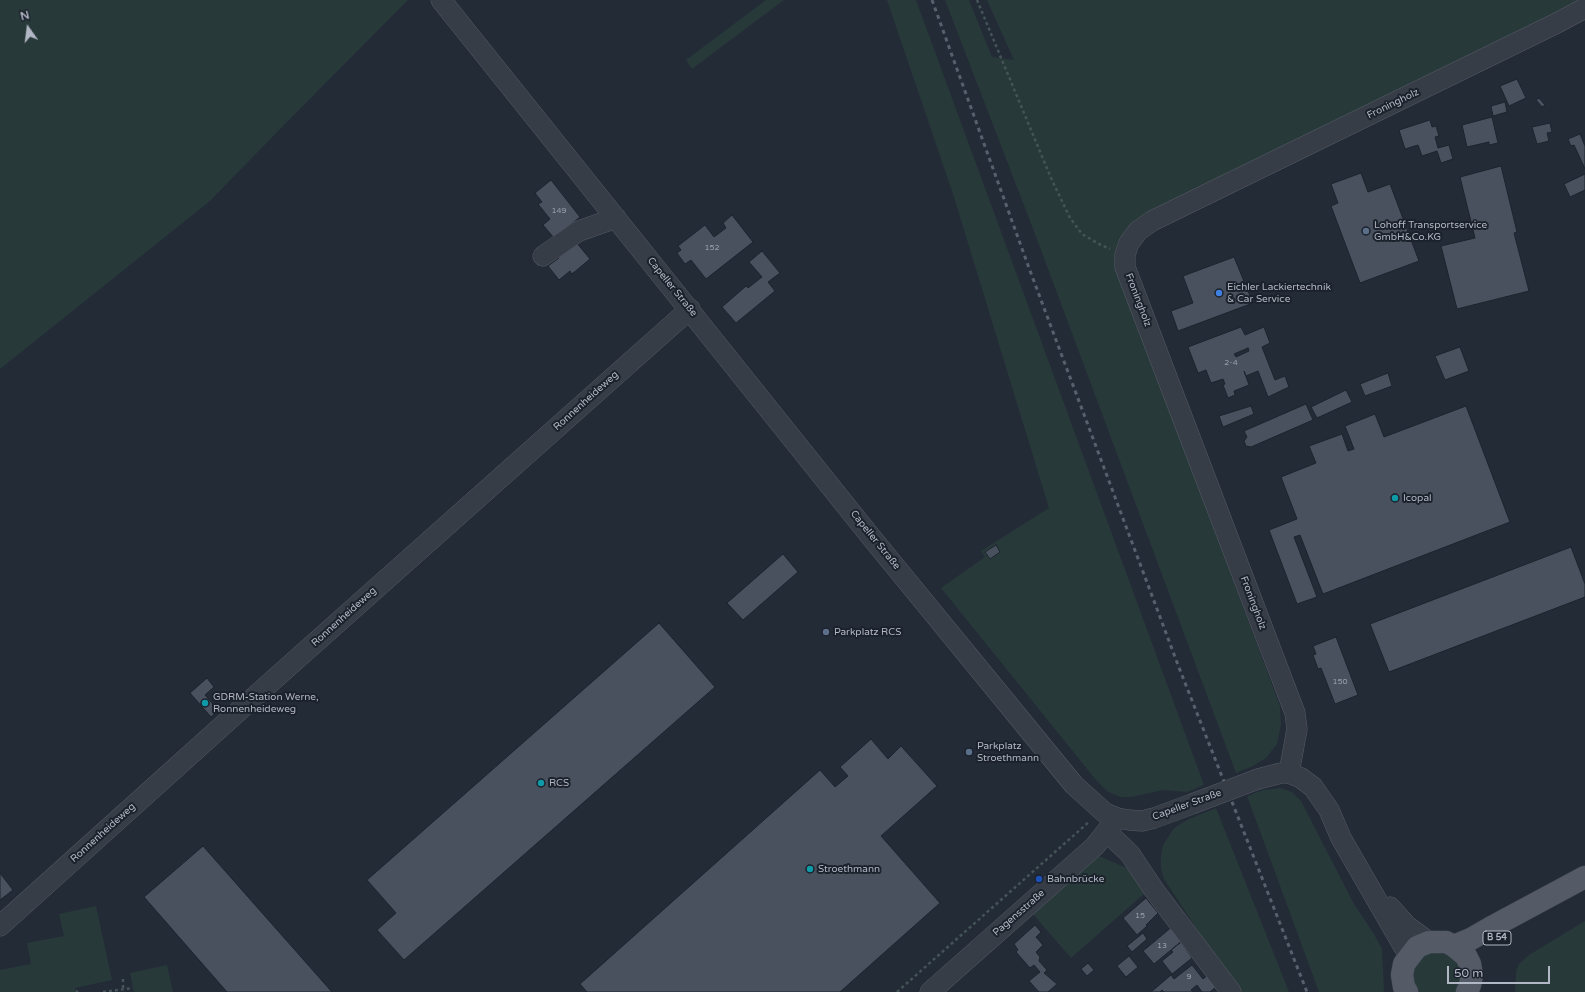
<!DOCTYPE html>
<meta charset="utf-8">
<style>
body{margin:0}
#map{position:relative;width:1585px;height:992px;overflow:hidden;background:#232b37;font-family:"Varela Round",sans-serif}
canvas{display:block}
.north{position:absolute;left:8px;top:8px;width:40px;height:40px;-webkit-text-stroke:3px #1b222c;paint-order:stroke;rotate:346deg;font-size:11px;font-weight:700;line-height:16px;text-align:center;color:#b1b7c4}
.north::after{content:'';display:block;margin:auto;width:14px;height:18px;background:#b1b7c4;clip-path:polygon(50% 0,100% 100%,50% 72%,0 100%)}
.scale{position:absolute;left:1447px;top:966px;width:103px;height:18px;box-sizing:border-box;border:2px solid #b1b7c4;border-top:0;padding-left:5px;font-size:12px;line-height:14px;white-space:nowrap;color:#b1b7c4;-webkit-text-stroke:3px #1b222c;paint-order:stroke}
</style>
<div id="map">
<canvas width="1585" height="992"></canvas>
<div class="north">N</div>
<div class="scale">50 m</div>
</div>
<script>
const context = document.querySelector('canvas').getContext('2d');
context.lineJoin = 'round';
function paint(path, color) { context.fillStyle = color; context.fill(path, 'evenodd'); }
const shape = rows => new Path2D(rows.map(r => 'M' + r).join(''));
function trace(path, color, width, dash) { context.strokeStyle = color; context.lineWidth = width; context.lineCap = dash ? 'butt' : 'round'; context.setLineDash(dash || []); context.stroke(path); }
function label(font, color, halo, rows, align = 'center') {
  context.font = font + ' "Varela Round",sans-serif'; context.lineWidth = 4; context.setLineDash([]); context.textBaseline = 'middle'; context.strokeStyle = halo; context.fillStyle = color; for (const [text, x, y, turn = 0] of rows) {
    context.save(); context.translate(x, y); context.rotate((+turn || 0) * Math.PI / 180); context.textAlign = isNaN(turn) ? turn : align; if (halo) context.strokeText(text, 0, 0); context.fillText(text, 0, 0); context.restore();
  }
}
paint(shape([
 [0,0,408,0,283,126,210,201,0,369],
 [766,0,784,0,692,69,686,60],
 [887,0,916,0,1204,785,1187,792,1163,790,1132,797,1121,797,1108,792,1096,780,941,588,985,557,981,551,1049,508,953,194],
 [945,0,969,0,992,57,1014,60,987,0,1583,0,1148,214,1117,268,1280,706,1281,724,1277,744,1266,758,1253,766,1236,773,1035,234],
 [1280,788,1292,792,1301,801,1354,904,1374,934,1382,949,1384,992,1319,992,1247,796,1263,790],
 [1216,808,1289,992,1238,992,1164,879,1161,868,1161,856,1163,845,1174,828,1187,820],
 [1096,855,1139,873,1146,892,1071,958,1032,913],
 [96,906,112,980,75,988,76,992,0,992,0,970,31,964,27,943,64,936,59,914],
 [1585,921,1585,992,1515,992,1516,972,1519,964,1529,955],
 [1437,949,1458,960,1462,975,1456,992,1414,992,1410,985,1416,957],
 [167,965,173,992,134,992,130,973]
]), '#28393a');
const building = shape([
 [1517,79,1526,98,1509,106,1500,86,1517,79],
 [1539,98,1545,105,1542,107,1536,100,1539,98],
 [1505,102,1507,112,1493,116,1491,106,1505,102],
 [1492,117,1498,143,1489,145,1489,142,1467,147,1462,125,1492,117],
 [1430,120,1432,127,1436,126,1439,136,1435,137,1438,148,1449,145,1453,159,1441,163,1437,151,1422,156,1418,145,1405,149,1399,130,1430,120],
 [1550,123,1552,132,1547,133,1549,141,1537,144,1532,127,1550,123],
 [1580,134,1585,146,1585,169,1574,145,1571,146,1568,139,1580,134],
 [1501,166,1517,232,1514,233,1529,291,1457,309,1441,246,1475,238,1460,177,1501,166],
 [1361,173,1368,192,1390,184,1419,261,1360,283,1331,206,1338,203,1331,184,1361,173],
 [1585,174,1585,190,1570,197,1564,184,1585,174],
 [551,180,580,217,554,238,543,225,550,219,538,204,542,202,535,193,551,180],
 [732,215,753,242,706,279,691,260,685,264,677,253,681,250,678,246,705,225,714,237,726,228,723,223,732,215],
 [576,242,590,259,572,274,570,271,559,280,548,266,559,258,558,256,576,242],
 [762,251,780,273,768,282,775,291,736,323,722,307,746,286,748,288,762,277,749,262,762,251],
 [1234,257,1253,303,1178,331,1171,311,1193,303,1183,276,1234,257],
 [1241,327,1245,335,1264,327,1270,343,1262,347,1275,380,1285,376,1289,387,1268,397,1258,371,1246,376,1244,371,1249,385,1234,391,1235,395,1228,398,1223,385,1225,384,1223,379,1211,383,1206,370,1198,373,1188,347,1241,327],
 [1248,348,1249,351,1236,357,1234,354,1248,348],
 [1460,347,1469,371,1445,380,1435,356,1460,347],
 [1388,373,1392,386,1365,396,1360,384,1388,373],
 [1346,390,1352,402,1317,418,1311,407,1346,390],
 [1306,404,1313,420,1251,447,1246,446,1244,441,1247,437,1244,431,1306,404],
 [1251,406,1254,414,1223,427,1219,416,1251,406],
 [1466,406,1510,522,1323,594,1300,535,1294,537,1317,597,1297,604,1269,530,1297,519,1281,477,1316,463,1309,446,1342,434,1348,451,1354,449,1345,426,1375,414,1384,437,1466,406],
 [996,545,1000,552,990,559,985,552,996,545],
 [1571,547,1585,584,1585,597,1389,672,1370,624,1571,547],
 [783,554,798,572,743,620,727,603,783,554],
 [659,623,715,687,404,960,377,930,396,913,367,880,659,623],
 [1336,637,1358,695,1335,704,1321,668,1318,669,1313,655,1316,654,1313,646,1336,637],
 [207,678,214,687,205,695,218,710,211,717,190,693,207,678],
 [871,739,888,759,901,746,937,786,881,836,940,903,840,992,587,992,580,984,820,770,835,787,848,776,840,767,871,739],
 [203,846,332,992,227,992,144,897,203,846],
 [0,873,13,890,0,900,0,873],
 [1146,898,1158,913,1146,925,1147,926,1137,935,1123,918,1146,898],
 [1035,925,1041,932,1036,937,1043,945,1036,952,1040,957,1039,961,1047,970,1044,973,1057,984,1048,992,1039,992,1029,981,1040,972,1034,965,1030,968,1016,952,1018,950,1014,944,1035,925],
 [1173,926,1183,940,1154,964,1143,951,1173,926],
 [1143,933,1147,939,1132,952,1127,946,1143,933],
 [1181,942,1192,958,1172,974,1162,961,1173,952,1171,950,1181,942],
 [1129,956,1138,967,1126,977,1117,966,1129,956],
 [1088,963,1094,970,1087,976,1081,969,1088,963],
 [1192,965,1203,979,1208,975,1217,986,1210,992,1202,992,1197,985,1191,990,1193,992,1164,992,1162,990,1160,992,1151,992,1171,975,1174,979,1192,965]
]);
paint(building, '#49515f');
trace(building, '#1d242e', 1);
const minor = shape([
 [441,0,871,537,1074,785,1105,813,1117,818,1129,820,1142,821,1154,818,1192,804],
 [543,256,579,231,616,218],
 [1289,773,1297,729,1295,713,1125,267,1125,255,1129,243,1138,231,1152,221,1557,23,1585,8],
 [1258,779,1281,773,1289,773,1301,778,1313,787,1329,810,1341,838,1409,956],
 [1107,832,1130,854,1154,890,1231,992],
 [1390,907,1407,926,1429,942],
 [0,926,271,682,690,309],
 [930,992,1095,846,1117,818]
]);
const major = shape([
 [1454,946,1471,939,1490,928,1585,877],
 [1407,992,1404,987,1402,975,1404,964,1417,947,1429,942,1446,942,1454,946,1466,956,1470,964,1472,975,1470,985,1467,992]
]);
trace(minor, '#545a65', 21);
trace(major, '#3f4651', 23);
trace(shape([
 [977,0,1051,178,1070,218,1082,234,1099,244,1110,249],
 [123,988,123,976],
 [76,991,78,992],
 [103,992,133,988],
 [897,992,1090,821]
]), '#445457', 2.5, [3, 3]);
trace(minor, '#363d47', 20);
trace(major, '#545b67', 22);
trace(shape([
 [932,0,1029,268,1178,665,1307,992]
]), '#58606e', 3, [4, 4]);
const minorBridge = shape([
 [1192,804,1258,779]
]);
trace(minorBridge, '#545a65', 21, []);
trace(minorBridge, '#363d47', 20);
for (const [x, y, r, color] of [
 [1366,231,4,"#5c6f8a"],
 [1219,293,4,"#3f7fe0"],
 [1395,498,4,"#0f9aa8"],
 [826,632,4,"#5c6f8a"],
 [205,703,4,"#0f9aa8"],
 [969,752,4,"#5c6f8a"],
 [541,783,4,"#0f9aa8"],
 [810,869,4,"#0f9aa8"],
 [1039,879,4,"#1a4fb4"]
]) { const dot = new Path2D(); dot.arc(x, y, r, 0, 2 * Math.PI); context.fillStyle = color; context.fill(dot); trace(dot, '#1b222c', 1.5); }
label('8px', '#979eab', null, [
 ["149",559,211],
 ["152",712,248],
 ["2-4",1231,363],
 ["150",1340,682],
 ["15",1140,916],
 ["13",1162,946],
 ["9",1189,977]
]);
for (const [x, y, w] of [
 [1497,938,28]
]) { const box = new Path2D(); box.roundRect(x - w / 2, y - 7, w, 14, 3); context.fillStyle = '#1b222c'; context.fill(box); trace(box, '#b1b7c4', 1); }
label('bold 9px', '#b1b7c4', null, [
 ["B 54",1497,938]
]);
label('10px', '#b1b7c4', '#1b222c', [
 ["Froningholz",1393,104,-26],
 ["Capeller Straße",672,287,51],
 ["Froningholz",1138,300,69],
 ["Ronnenheideweg",586,401,-42],
 ["Capeller Straße",875,540,51],
 ["Froningholz",1253,603,69],
 ["Ronnenheideweg",344,617,-42],
 ["Capeller Straße",1187,805,-20],
 ["Ronnenheideweg",103,833,-42],
 ["Pagensstraße",1019,913,-41]
]);
label('10px', '#b1b7c4', '#1b222c', [
 ["Lohoff Transportservice",1374,225],
 ["GmbH&Co.KG",1374,237],
 ["Eichler Lackiertechnik",1227,287],
 ["& Car Service",1227,299],
 ["Icopal",1403,498],
 ["Parkplatz RCS",834,632],
 ["GDRM-Station Werne,",213,697],
 ["Ronnenheideweg",213,709],
 ["Parkplatz",977,746],
 ["Stroethmann",977,758],
 ["RCS",549,783],
 ["Stroethmann",818,869],
 ["Bahnbrücke",1047,879]
], 'left');
</script>
